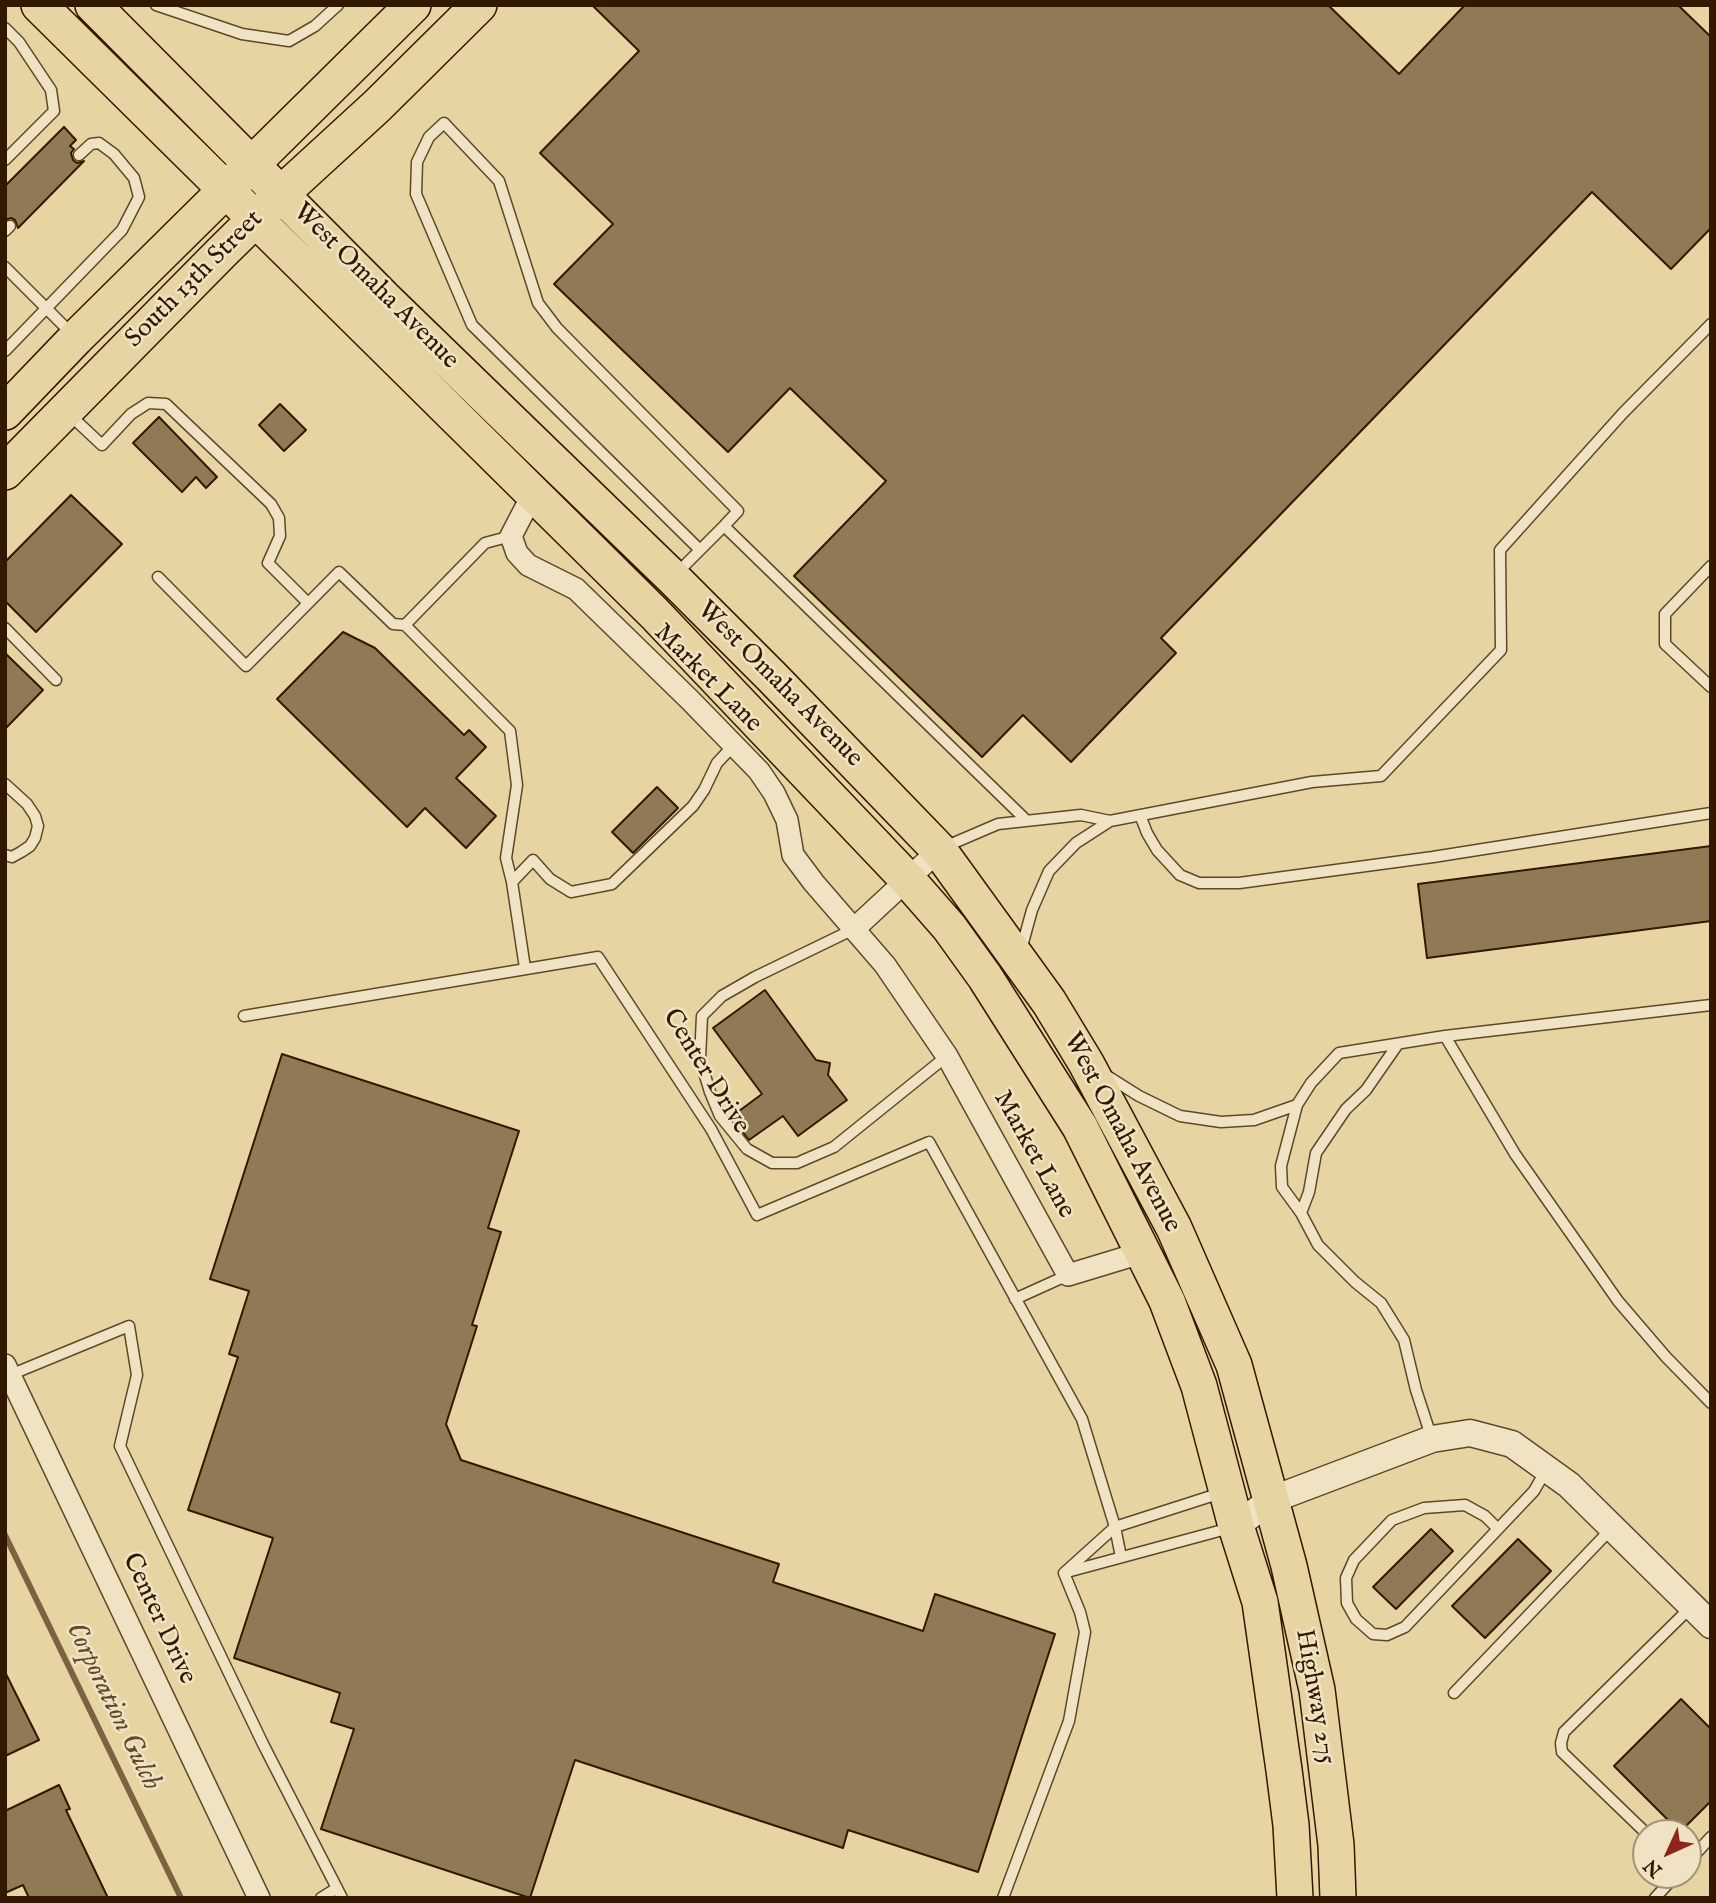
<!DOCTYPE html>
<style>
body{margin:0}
#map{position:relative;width:1716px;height:1903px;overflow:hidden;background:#e7d4a3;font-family:"IM FELL English",serif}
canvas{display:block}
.frame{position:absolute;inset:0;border:7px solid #311900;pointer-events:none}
.north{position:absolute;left:1632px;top:1819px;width:70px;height:70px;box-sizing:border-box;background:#efe3c3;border:2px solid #a39275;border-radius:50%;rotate:225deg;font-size:19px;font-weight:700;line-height:28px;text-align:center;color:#311900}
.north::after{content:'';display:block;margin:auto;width:24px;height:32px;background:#8f2418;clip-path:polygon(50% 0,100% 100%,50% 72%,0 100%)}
</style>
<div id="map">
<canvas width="1716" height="1903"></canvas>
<div class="frame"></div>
<div class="north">N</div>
</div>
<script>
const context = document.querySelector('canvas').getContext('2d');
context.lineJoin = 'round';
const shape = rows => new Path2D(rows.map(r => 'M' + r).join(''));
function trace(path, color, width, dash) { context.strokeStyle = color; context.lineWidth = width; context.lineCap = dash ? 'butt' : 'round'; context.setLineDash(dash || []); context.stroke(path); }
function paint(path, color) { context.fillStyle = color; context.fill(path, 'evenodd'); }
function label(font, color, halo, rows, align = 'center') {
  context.font = font + ' "IM FELL English",serif'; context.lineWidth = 5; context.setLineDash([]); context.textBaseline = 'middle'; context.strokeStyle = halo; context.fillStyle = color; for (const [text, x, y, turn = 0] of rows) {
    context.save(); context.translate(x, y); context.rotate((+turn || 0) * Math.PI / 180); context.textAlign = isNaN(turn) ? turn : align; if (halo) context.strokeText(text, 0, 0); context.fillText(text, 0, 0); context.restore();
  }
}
trace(shape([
 [5,1535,181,1898]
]), '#796341', 6);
const building = shape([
 [592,5,1328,5,1399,74,1465,5,1678,5,1711,37,1711,228,1671,269,1592,192,1161,638,1176,653,1071,762,1023,715,982,757,794,576,886,481,790,388,728,452,554,284,613,224,540,153,639,51,592,5],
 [64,127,76,140,70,146,74,149,71,153,73,160,77,163,84,161,18,228,15,220,11,218,5,220,5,186,64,127],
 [280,404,306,430,284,451,259,425,280,404],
 [159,417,217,477,206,488,196,477,182,492,133,443,159,417],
 [71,495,122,544,36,632,5,601,5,562,71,495],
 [343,632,375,648,464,735,469,730,486,747,456,778,496,816,466,848,425,808,407,827,277,699,343,632],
 [5,653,43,690,5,729,5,653],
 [657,787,678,808,633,853,612,832,657,787],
 [1711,846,1711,921,1427,958,1418,884,1711,846],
 [765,990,816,1060,830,1063,828,1075,847,1100,798,1136,783,1116,749,1140,731,1117,762,1094,713,1028,765,990],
 [282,1054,519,1131,488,1228,501,1232,472,1325,477,1326,446,1424,461,1460,779,1564,773,1582,923,1631,935,1594,1055,1634,978,1872,848,1830,843,1848,575,1760,530,1898,321,1829,354,1729,331,1722,340,1693,234,1658,273,1538,188,1510,238,1357,229,1354,249,1291,210,1279,282,1054],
 [1431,1529,1453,1551,1396,1609,1373,1587,1431,1529],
 [1518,1539,1551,1571,1485,1638,1452,1606,1518,1539],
 [5,1672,39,1740,5,1756,5,1672],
 [1681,1699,1711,1729,1711,1801,1680,1832,1614,1766,1681,1699],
 [59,1785,70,1809,66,1810,108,1898,29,1898,23,1885,5,1893,5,1811,59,1785]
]);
paint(building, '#907a55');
trace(building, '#311900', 2);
const service = shape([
 [156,5,242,34,289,41,315,26,338,5],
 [5,28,19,42,51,90,54,111,5,160],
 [5,231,10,226],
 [5,267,73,335],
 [5,351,122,230,139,197,134,178,114,154,99,143,91,144,79,155],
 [70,415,102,445,131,414,148,403,166,404,271,504,279,518,280,536,268,563,308,603],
 [724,526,1027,821],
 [511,536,485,543,405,625,510,731,517,785,506,858,512,882,525,968],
 [1711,566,1665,614,1665,644,1711,687],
 [677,573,724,526,738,511,557,328,538,303,499,181,444,123,429,137,417,162,416,194,472,325,700,550],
 [158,577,246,666,339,572,393,624,405,625],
 [5,628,56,680],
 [5,784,27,804,35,816,38,826,35,838,30,846,21,852,12,857,5,855],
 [1140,815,1147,833,1157,850,1180,875,1199,883,1239,883,1433,857,1711,813],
 [942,848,998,824,1081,815,1110,821,1312,782,1381,776,1501,650,1500,550,1623,413,1711,324],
 [512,882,533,860,550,879,571,892,612,884,693,806,704,790,717,763,733,746],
 [854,929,755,977,722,996,702,1016,700,1059,710,1092,720,1116,747,1149,772,1163,797,1163,834,1147,947,1056],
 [1021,950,1032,910,1049,871,1076,843,1110,821],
 [244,1016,598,957,711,1129,757,1215,929,1142,1082,1419,1115,1527,1121,1557],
 [1445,1036,1515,1154,1618,1301,1666,1357,1711,1403],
 [1104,1074,1139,1096,1180,1116,1221,1122,1254,1120,1297,1105],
 [1301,1213,1309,1192,1316,1153,1346,1109,1366,1090,1398,1044],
 [1015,1299,1068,1275],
 [10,1375,129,1326,137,1375,120,1446,263,1744,342,1898],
 [1432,1439,1416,1390,1404,1340,1381,1303,1355,1282,1318,1245,1301,1213,1282,1187,1281,1166,1297,1105,1311,1083,1339,1053,1445,1036,1711,1005],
 [1497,1528,1485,1516,1465,1505,1424,1508,1392,1520,1354,1560,1346,1578,1347,1603,1356,1619,1373,1634,1387,1635,1405,1627,1534,1491,1546,1470],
 [1067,1572,1230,1528],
 [1064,1573,1115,1527,1224,1492],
 [1454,1693,1612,1528],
 [1646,1833,1562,1752,1561,1743,1564,1732,1692,1606],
 [1688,1862,1711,1837],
 [321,1898,337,1888],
 [1003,1898,1069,1721,1085,1632,1080,1612,1064,1573],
 [1655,1898,1676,1875]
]);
const minor = shape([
 [537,497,525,509,511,536,517,553,528,565,576,589,690,700,759,771,774,793,787,820,793,855,814,883,885,965,947,1056,1068,1275,1144,1252],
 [854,929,939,850],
 [5,1365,259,1898]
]);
const tertiary = shape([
 [1236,1526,1271,1500,1432,1439,1470,1433,1512,1444,1569,1485,1711,1625]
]);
const trunk = shape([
 [39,5,654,613,907,879,949,927,985,977,1080,1127,1167,1301,1199,1386,1236,1526,1260,1602,1284,1770,1291,1825,1295,1898],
 [93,5,387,301,673,578,772,677,939,850,1049,1002,1086,1063,1174,1228,1234,1365,1289,1566,1317,1690,1336,1845,1338,1898],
 [5,412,76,338,413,5],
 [5,472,221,253,281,194,377,106,479,5]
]);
trace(service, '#5e4829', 13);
trace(minor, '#5e4829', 24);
trace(tertiary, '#5e4829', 29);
trace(trunk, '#311900', 38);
trace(service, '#efe3c3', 10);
trace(minor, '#efe3c3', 21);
trace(tertiary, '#efe3c3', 26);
trace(trunk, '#e7d4a3', 35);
label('26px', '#311900', '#efe3c3', [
 ["South 13th Street",195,280,-45],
 ["West Omaha Avenue",375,287,45],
 ["Market Lane",707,679,45],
 ["West Omaha Avenue",779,685,45],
 ["Center Drive",705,1072,58],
 ["West Omaha Avenue",1121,1133,62],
 ["Market Lane",1033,1155,61],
 ["Center Drive",158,1619,65],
 ["Highway 275",1314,1697,80]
]);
label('italic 28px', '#614a2b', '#efe3c3', [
 ["Corporation Gulch",112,1707,64]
]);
</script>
